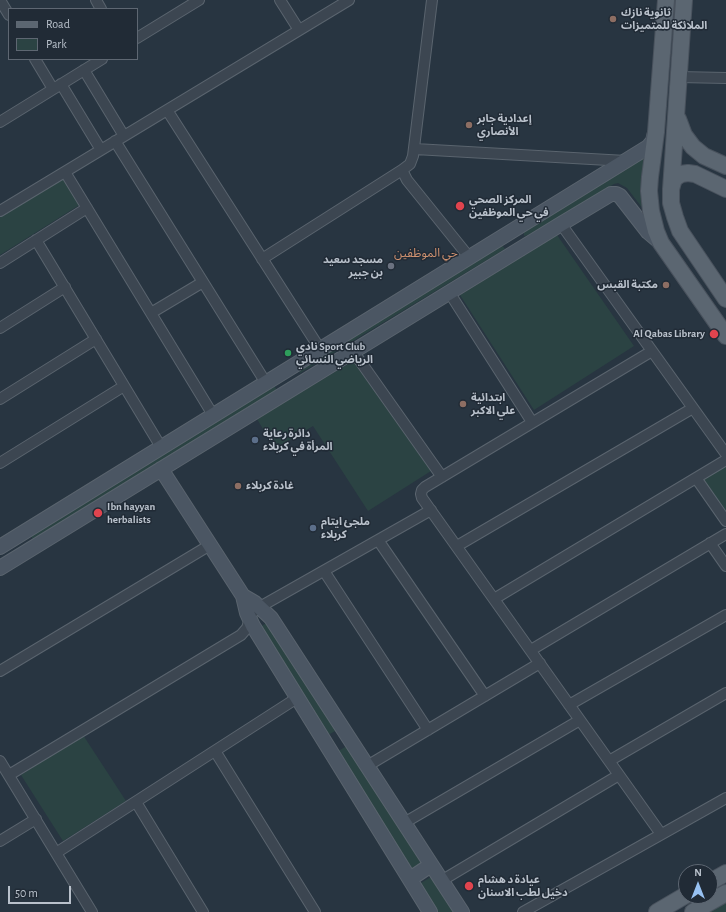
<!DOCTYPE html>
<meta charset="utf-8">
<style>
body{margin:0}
#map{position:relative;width:726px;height:912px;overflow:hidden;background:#283541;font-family:"Alegreya Sans",sans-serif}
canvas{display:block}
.legend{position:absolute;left:8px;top:8px;width:130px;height:52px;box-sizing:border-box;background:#212b36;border:1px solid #5e6772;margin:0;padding:5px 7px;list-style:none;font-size:12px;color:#b9c1cb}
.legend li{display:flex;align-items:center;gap:8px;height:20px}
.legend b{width:20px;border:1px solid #5e6772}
.north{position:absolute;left:678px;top:864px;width:40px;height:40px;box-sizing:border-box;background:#212b36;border:1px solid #5e6772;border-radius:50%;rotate:0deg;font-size:11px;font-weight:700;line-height:16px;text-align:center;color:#b9c1cb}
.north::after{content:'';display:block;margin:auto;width:14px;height:18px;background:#97c1f2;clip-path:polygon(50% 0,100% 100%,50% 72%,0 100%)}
.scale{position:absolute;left:8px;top:886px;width:63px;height:18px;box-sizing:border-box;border:2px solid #b9c1cb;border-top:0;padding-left:5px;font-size:12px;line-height:14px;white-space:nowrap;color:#b9c1cb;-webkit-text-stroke:3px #212b36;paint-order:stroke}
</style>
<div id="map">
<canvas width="726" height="912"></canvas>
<ul class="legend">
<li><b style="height:5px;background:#5b6671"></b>Road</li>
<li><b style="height:11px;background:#2b4343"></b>Park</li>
</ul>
<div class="north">N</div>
<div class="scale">50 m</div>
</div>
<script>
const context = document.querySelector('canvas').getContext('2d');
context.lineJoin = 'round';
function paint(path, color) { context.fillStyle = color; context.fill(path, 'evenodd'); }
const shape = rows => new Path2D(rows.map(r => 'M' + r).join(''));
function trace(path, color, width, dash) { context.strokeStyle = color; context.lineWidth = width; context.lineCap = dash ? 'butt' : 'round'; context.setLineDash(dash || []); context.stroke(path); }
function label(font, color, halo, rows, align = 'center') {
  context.font = font + ' "Alegreya Sans","Noto Sans Arabic",sans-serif'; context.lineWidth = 3; context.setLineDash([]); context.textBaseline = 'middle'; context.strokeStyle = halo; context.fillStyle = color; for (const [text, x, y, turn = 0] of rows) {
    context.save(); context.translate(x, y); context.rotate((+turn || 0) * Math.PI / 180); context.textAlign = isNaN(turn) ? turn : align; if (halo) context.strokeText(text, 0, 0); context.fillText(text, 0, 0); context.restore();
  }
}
paint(shape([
 [644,158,642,182,643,209,627,188,618,183,614,184,528,235,524,236,524,232],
 [64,176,81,204,0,255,0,216],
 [557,235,634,346,534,410,460,295],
 [502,245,505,249,300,373,298,368],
 [353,361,431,471,368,511,313,426,275,449,257,419],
 [274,386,277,390,33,539,30,535],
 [726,465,726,515,702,479],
 [268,622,337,730,328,735,260,627],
 [83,735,126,801,63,841,21,775],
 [347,746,421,863,412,869,338,751],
 [431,877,453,912,437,912,419,884],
 [726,902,726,912,708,912]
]), '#2b4343');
const street = shape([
 [0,0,9,15],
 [96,0,101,9],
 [280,0,299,30],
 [432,0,413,156,410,164,402,170,407,180,469,257],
 [137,38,199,0],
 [35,59,53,89],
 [84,70,124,136],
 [679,77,726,78],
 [61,84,101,150],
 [167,110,320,349],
 [0,122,102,59],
 [115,141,266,383],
 [415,149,626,161],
 [65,172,213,415],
 [0,211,349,0],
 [561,224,726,454],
 [36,240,161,447],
 [262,259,402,170],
 [0,263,87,208],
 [449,292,532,422],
 [151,313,203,282],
 [0,328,65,287],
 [353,351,442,477],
 [652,351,425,487,422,490,421,494,422,498,661,834],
 [0,399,96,339],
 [0,463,124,386],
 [696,478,726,521],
 [378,540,485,696],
 [710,543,726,566],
 [457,546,693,408],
 [324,571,428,730],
 [494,599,726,460],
 [531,650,726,534],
 [0,671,210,545],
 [569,705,726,615],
 [215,751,315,912],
 [0,761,92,912],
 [609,761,726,693],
 [367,766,540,663],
 [9,775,241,635,247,628,252,613,258,608,431,510],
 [136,802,203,912],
 [404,823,580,720],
 [0,841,36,819],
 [56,853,297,698],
 [441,881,619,775],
 [523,912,726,798]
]);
const secondary = shape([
 [161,469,243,596,247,613,253,626,430,912],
 [0,547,648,147,653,141,655,133],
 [0,568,561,224,611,194,616,194,620,196,648,232,661,243],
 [243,596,255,603,271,618,462,912],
 [410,879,431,865]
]);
const primary = shape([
 [666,0,656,132,650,177,649,191,651,211,656,231,661,243,726,336],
 [684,0,671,189,671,203,675,217,680,231,726,299],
 [678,119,684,135,693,147,704,156,726,166],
 [671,189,673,182,675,178,681,174,688,173,695,174,726,189],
 [710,882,726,873],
 [657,912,686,895],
 [693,912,726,893]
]);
trace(street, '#5a646e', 12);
trace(secondary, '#5a646e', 16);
trace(primary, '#49525d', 18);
trace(street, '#3c4651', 10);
trace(secondary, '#4b5663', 14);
trace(primary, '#5b6671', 16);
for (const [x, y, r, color] of [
 [613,19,4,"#8d6e63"],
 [469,125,4,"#8d6e63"],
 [460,206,5,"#e0444e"],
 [391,266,4,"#6b7280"],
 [666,285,4,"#8d6e63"],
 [714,334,5,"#e0444e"],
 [288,353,4,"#2e9e5b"],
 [463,404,4,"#8d6e63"],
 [255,440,4,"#5c6f8a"],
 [238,486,4,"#8d6e63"],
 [98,513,5,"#e0444e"],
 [313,528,4,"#5c6f8a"],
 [469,886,5,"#e0444e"]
]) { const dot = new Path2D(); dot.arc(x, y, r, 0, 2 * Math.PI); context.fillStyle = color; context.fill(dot); trace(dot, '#212b36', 1.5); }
label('bold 11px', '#b9c1cb', '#212b36', [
 ["ثانوية نازك",621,13],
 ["الملائكة للمتميزات",621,26],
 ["إعدادية جابر",477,119],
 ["الأنصاري",477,132],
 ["المركز الصحي",469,200],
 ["في حي الموظفين",469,213],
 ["مسجد سعيد",383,260,"right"],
 ["بن جبير",383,273,"right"],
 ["مكتبة القبس",658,285,"right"],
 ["Al Qabas Library",705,334,"right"],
 ["نادي Sport Club",296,347],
 ["الرياضي النسائي",296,360],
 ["ابتدائية",471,398],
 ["علي الاكبر",471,411],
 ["دائرة رعاية",263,434],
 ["المرأة في كربلاء",263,447],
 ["غادة كربلاء",246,486],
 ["Ibn hayyan",107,507],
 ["herbalists",107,520],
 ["ملجئ ايتام",321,522],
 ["كربلاء",321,535],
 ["عيادة د هشام",478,880],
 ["دخيل لطب الاسنان",478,893]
], 'left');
label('12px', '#d09270', '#212b36', [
 ["حي الموظفين",426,253]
]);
</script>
